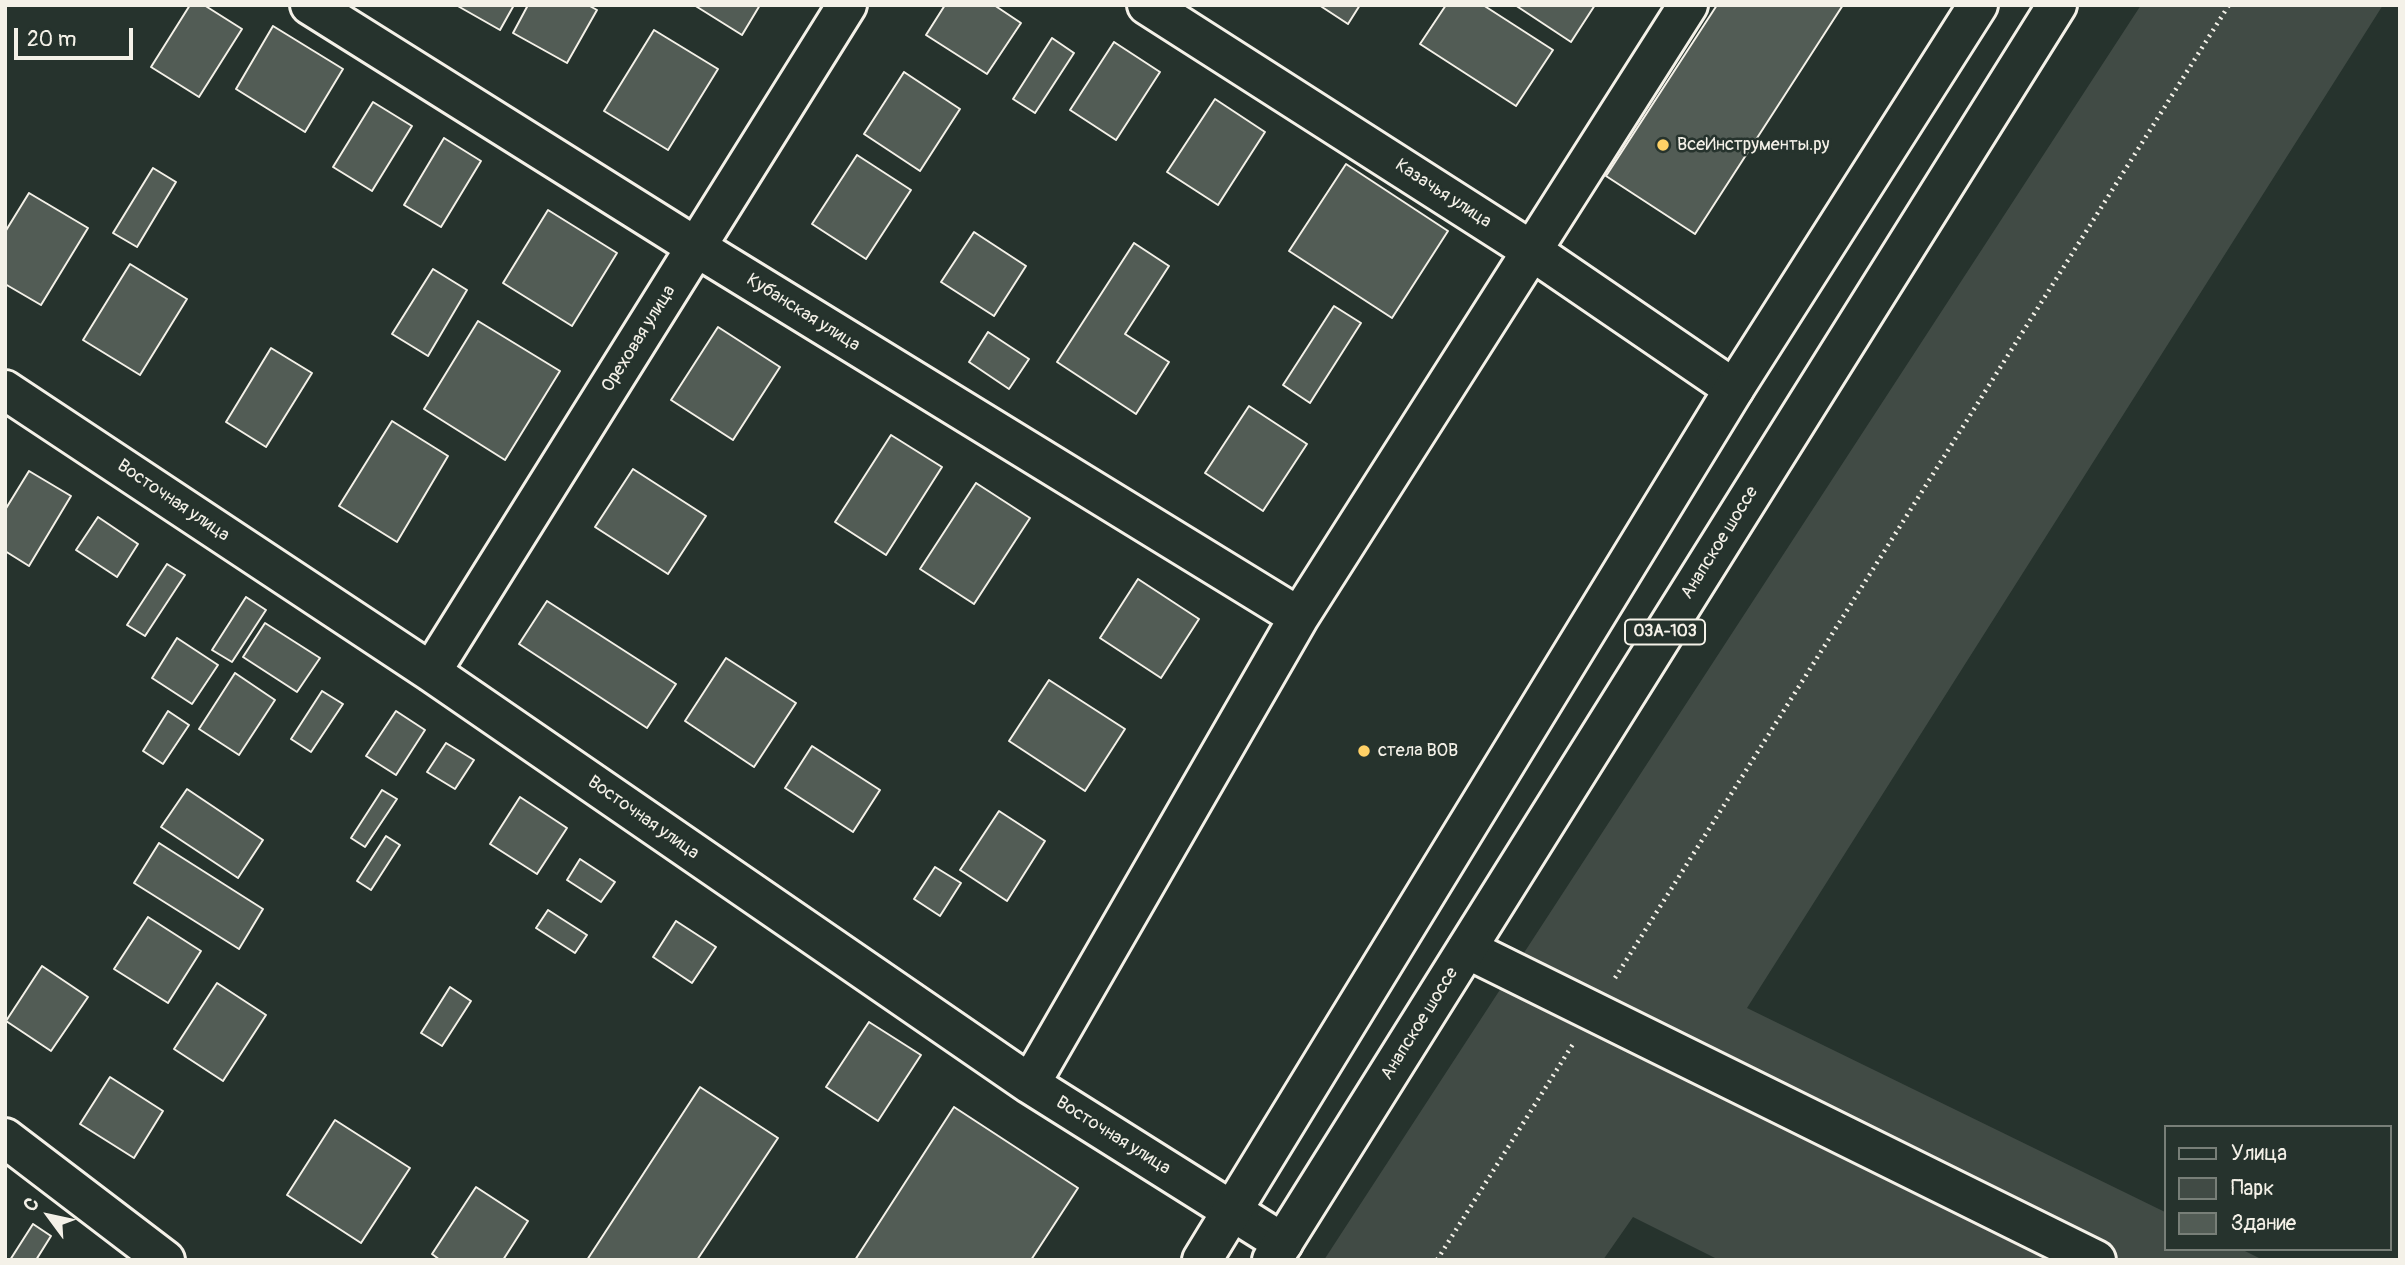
<!DOCTYPE html>
<meta charset="utf-8">
<style>
body{margin:0}
#map{position:relative;width:2405px;height:1265px;overflow:hidden;background:#26332d;font-family:Pangolin,sans-serif}
canvas{display:block}
.frame{position:absolute;inset:0;border:7px solid #f4f1e8;pointer-events:none}
.legend{position:absolute;left:2164px;top:1125px;width:228px;height:126px;box-sizing:border-box;background:#26332d;border:2px solid #787f78;margin:0;padding:9px 12px;list-style:none;font-size:21px;color:#f4f1e8}
.legend li{display:flex;align-items:center;gap:14px;height:35px}
.legend b{width:35px;border:2px solid #787f78}
.north{position:absolute;left:14px;top:1181px;width:70px;height:70px;-webkit-text-stroke:5px #26332d;paint-order:stroke;rotate:303deg;font-size:19px;font-weight:700;line-height:28px;text-align:center;color:#f4f1e8}
.north::after{content:'';display:block;margin:auto;width:24px;height:32px;background:#f4f1e8;clip-path:polygon(50% 0,100% 100%,50% 72%,0 100%)}
.scale{position:absolute;left:14px;top:28px;width:119px;height:32px;box-sizing:border-box;border:4px solid #f4f1e8;border-top:0;padding-left:9px;font-size:21px;line-height:24px;white-space:nowrap;color:#f4f1e8;-webkit-text-stroke:5px #26332d;paint-order:stroke}
</style>
<div id="map">
<canvas width="2405" height="1265"></canvas>
<div class="frame"></div>
<ul class="legend">
<li><b style="height:9px;background:#26332d"></b>Улица</li>
<li><b style="height:19px;background:#414b45"></b>Парк</li>
<li><b style="height:19px;background:#525c55"></b>Здание</li>
</ul>
<div class="north">С</div>
<div class="scale">20 m</div>
</div>
<script>
const context = document.querySelector('canvas').getContext('2d');
context.lineJoin = 'round';
function paint(path, color) { context.fillStyle = color; context.fill(path, 'evenodd'); }
const shape = rows => new Path2D(rows.map(r => 'M' + r).join(''));
function trace(path, color, width, dash) { context.strokeStyle = color; context.lineWidth = width; context.lineCap = dash ? 'butt' : 'round'; context.setLineDash(dash || []); context.stroke(path); }
function label(font, color, halo, rows, align = 'center') {
  context.font = font + ' Pangolin,sans-serif'; context.lineWidth = 5; context.setLineDash([]); context.textBaseline = 'middle'; context.strokeStyle = halo; context.fillStyle = color; for (const [text, x, y, turn = 0] of rows) {
    context.save(); context.translate(x, y); context.rotate((+turn || 0) * Math.PI / 180); context.textAlign = isNaN(turn) ? turn : align; if (halo) context.strokeText(text, 0, 0); context.fillText(text, 0, 0); context.restore();
  }
}
paint(shape([
 [2141,5,2383,5,1747,1008,2165,1212,2165,1249,2241,1249,2263,1260,1719,1260,1633,1217,1603,1260,1324,1260]
]), '#414b45');
const building = shape([
 [190,5,204,5,242,29,199,97,151,67,190,5],
 [456,5,514,5,500,30,456,5],
 [528,5,588,5,597,10,567,63,513,33,528,5],
 [694,5,760,5,742,35,694,5],
 [945,5,994,5,1021,23,987,74,926,35,945,5],
 [1319,5,1360,5,1348,24,1319,5],
 [1446,5,1483,5,1553,50,1516,106,1420,44,1446,5],
 [1515,5,1595,5,1571,42,1515,5],
 [1717,5,1843,5,1695,234,1606,176,1717,5],
 [273,26,343,69,305,132,236,89,273,26],
 [654,30,718,69,668,150,604,111,654,30],
 [1052,38,1074,53,1035,113,1013,99,1052,38],
 [1114,42,1160,72,1116,140,1070,110,1114,42],
 [904,72,960,109,920,171,864,134,904,72],
 [1215,99,1265,132,1218,205,1167,172,1215,99],
 [373,102,412,126,372,191,333,167,373,102],
 [444,138,481,161,441,227,404,205,444,138],
 [857,155,911,190,866,259,812,224,857,155],
 [1346,164,1448,231,1392,318,1289,251,1346,164],
 [153,168,176,182,137,247,113,233,153,168],
 [29,193,88,228,41,305,5,284,5,232,29,193],
 [548,210,617,253,572,326,503,283,548,210],
 [974,232,1026,266,994,316,941,282,974,232],
 [1134,243,1169,266,1125,334,1169,362,1136,414,1057,362,1134,243],
 [130,264,187,299,140,375,83,340,130,264],
 [433,269,467,290,428,356,392,334,433,269],
 [1334,306,1361,323,1310,403,1283,385,1334,306],
 [478,321,560,371,505,460,424,409,478,321],
 [718,327,780,367,733,440,671,400,718,327],
 [988,332,1029,359,1009,389,969,362,988,332],
 [271,348,312,373,266,447,226,422,271,348],
 [1249,406,1307,444,1263,511,1205,473,1249,406],
 [392,421,448,456,397,542,339,506,392,421],
 [891,435,942,467,886,555,835,522,891,435],
 [633,469,706,516,668,574,595,527,633,469],
 [29,471,71,496,29,566,5,551,5,510,29,471],
 [976,483,1030,518,974,604,920,569,976,483],
 [98,517,138,544,117,577,76,550,98,517],
 [167,564,185,575,145,636,127,625,167,564],
 [1138,579,1199,619,1161,678,1100,638,1138,579],
 [246,597,266,610,232,662,212,650,246,597],
 [547,601,676,684,647,728,519,644,547,601],
 [265,623,320,658,297,692,243,657,265,623],
 [177,638,218,665,192,704,152,678,177,638],
 [726,658,796,703,754,767,685,721,726,658],
 [235,673,275,700,239,755,199,729,235,673],
 [1049,680,1125,729,1085,791,1009,741,1049,680],
 [322,691,343,704,311,752,291,739,322,691],
 [168,711,189,725,163,764,143,751,168,711],
 [396,711,425,730,396,775,366,756,396,711],
 [446,743,474,760,455,789,427,772,446,743],
 [812,746,880,790,853,832,785,788,812,746],
 [187,789,263,840,238,878,161,827,187,789],
 [382,790,397,799,365,847,351,838,382,790],
 [520,797,567,828,537,874,490,844,520,797],
 [999,811,1045,841,1007,901,960,870,999,811],
 [386,836,400,845,371,890,357,881,386,836],
 [159,843,263,909,239,949,134,883,159,843],
 [580,859,615,882,601,902,567,880,580,859],
 [935,867,961,883,940,916,914,899,935,867],
 [548,910,587,935,575,953,536,928,548,910],
 [148,917,201,951,168,1003,114,969,148,917],
 [676,921,716,947,692,983,653,957,676,921],
 [42,966,88,997,51,1051,6,1021,42,966],
 [217,983,266,1015,223,1081,174,1049,217,983],
 [450,987,471,1001,442,1046,421,1033,450,987],
 [869,1022,921,1055,878,1121,826,1087,869,1022],
 [110,1077,163,1111,134,1158,80,1124,110,1077],
 [700,1087,778,1138,697,1260,587,1260,700,1087],
 [954,1107,1078,1188,1031,1260,855,1260,954,1107],
 [335,1120,410,1168,361,1243,287,1195,335,1120],
 [476,1187,528,1221,503,1260,440,1260,432,1254,476,1187],
 [33,1224,51,1236,36,1260,10,1260,33,1224]
]);
paint(building, '#525c55');
trace(building, '#f4f1e8', 2);
const minor = shape([
 [310,5,696,247,1299,617],
 [1147,5,1532,251,1734,389],
 [5,390,431,672,1030,1084,1283,1243],
 [431,672,847,5],
 [1467,949,2096,1260],
 [1030,1084,1299,617,1688,5],
 [5,1138,165,1260]
]);
const major = shape([
 [1202,1260,1734,389,1978,5],
 [1272,1260,2057,5]
]);
trace(minor, '#f4f1e8', 44);
trace(major, '#f4f1e8', 44);
trace(shape([
 [1615,978,2229,5],
 [1437,1260,1573,1044]
]), '#f4f1e8', 4.5, [2, 5]);
trace(minor, '#26332d', 38);
trace(major, '#26332d', 38);
for (const [x, y, r, color] of [
 [1663,145,7,"#ffd166"],
 [1364,751,7,"#ffd166"]
]) { const dot = new Path2D(); dot.arc(x, y, r, 0, 2 * Math.PI); context.fillStyle = color; context.fill(dot); trace(dot, '#26332d', 2.5); }
for (const [x, y, w] of [
 [1665,632,80]
]) { const box = new Path2D(); box.roundRect(x - w / 2, y - 12.5, w, 25, 5); context.fillStyle = '#26332d'; context.fill(box); trace(box, '#f4f1e8', 2); }
label('bold 16px', '#f4f1e8', null, [
 ["03А-103",1665,632]
]);
label('18px', '#f4f1e8', '#26332d', [
 ["ВсеИнструменты.ру",1677,145],
 ["стела ВОВ",1378,751]
], 'left');
label('18px', '#f4f1e8', '#26332d', [
 ["Казачья улица",1443,194,33],
 ["Кубанская улица",803,313,32],
 ["Ореховая улица",639,339,-58],
 ["Восточная улица",173,501,34],
 ["Анапское шоссе",1720,543,-58],
 ["Восточная улица",643,818,35],
 ["Анапское шоссе",1420,1024,-58],
 ["Восточная улица",1113,1136,32]
]);
</script>
